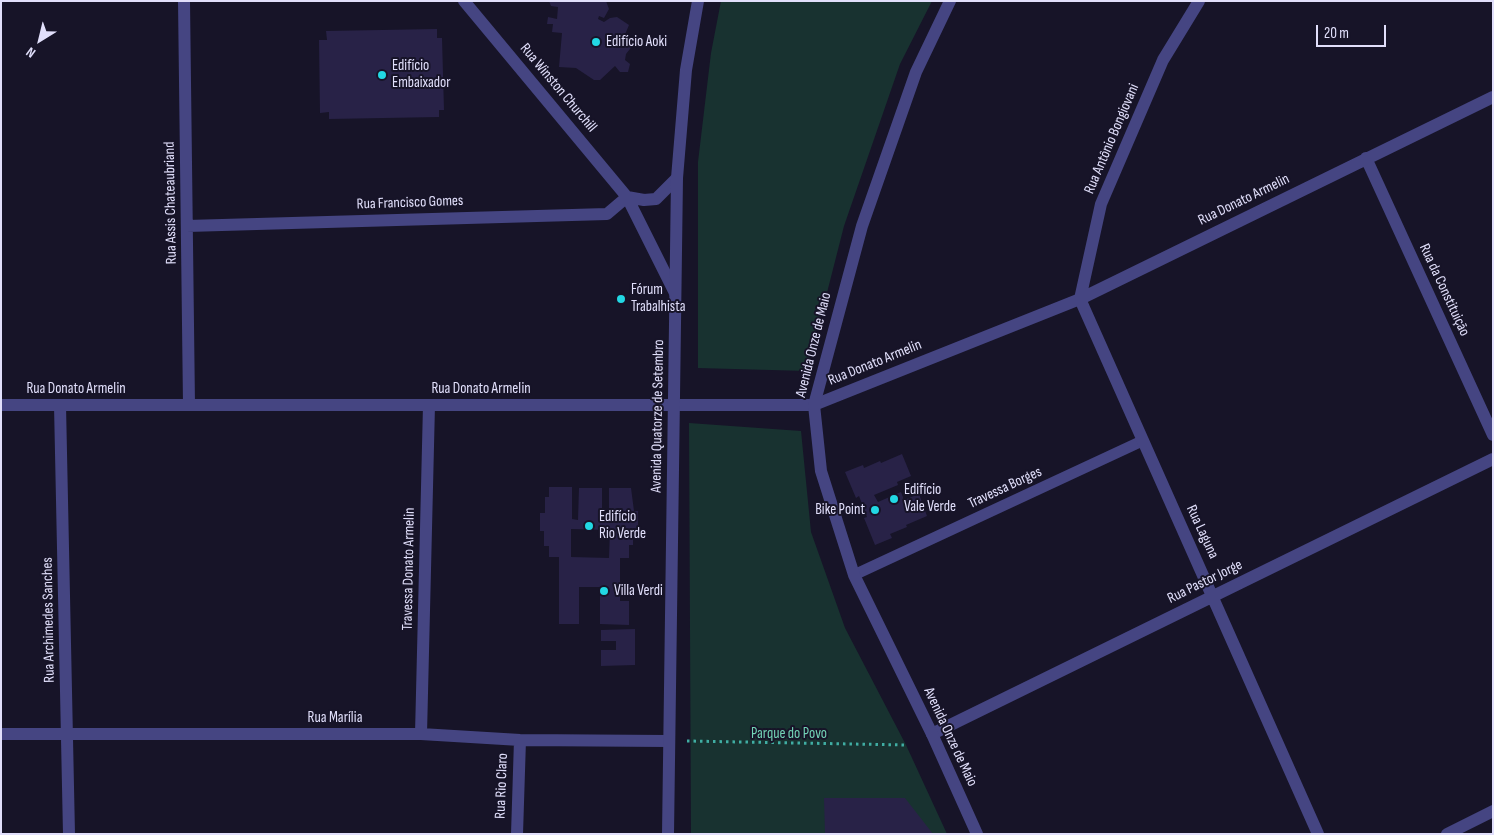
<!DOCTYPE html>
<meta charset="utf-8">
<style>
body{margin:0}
#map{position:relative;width:1494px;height:835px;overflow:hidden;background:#171428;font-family:"Sofia Sans Condensed",sans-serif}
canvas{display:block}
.frame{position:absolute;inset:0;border:2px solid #e1dffb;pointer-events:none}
.north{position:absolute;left:15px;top:15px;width:50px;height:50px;-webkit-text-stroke:4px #171428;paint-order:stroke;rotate:216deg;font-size:14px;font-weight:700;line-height:20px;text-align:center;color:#e1dffb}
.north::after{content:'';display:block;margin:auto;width:18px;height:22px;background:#e1dffb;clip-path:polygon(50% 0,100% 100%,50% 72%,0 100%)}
.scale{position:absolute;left:1316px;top:25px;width:70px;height:22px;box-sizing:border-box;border:2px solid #e1dffb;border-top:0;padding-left:6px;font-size:15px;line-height:18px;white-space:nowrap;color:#e1dffb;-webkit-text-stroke:4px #171428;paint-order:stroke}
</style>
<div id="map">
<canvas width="1494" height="835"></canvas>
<div class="frame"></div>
<div class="north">N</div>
<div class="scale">20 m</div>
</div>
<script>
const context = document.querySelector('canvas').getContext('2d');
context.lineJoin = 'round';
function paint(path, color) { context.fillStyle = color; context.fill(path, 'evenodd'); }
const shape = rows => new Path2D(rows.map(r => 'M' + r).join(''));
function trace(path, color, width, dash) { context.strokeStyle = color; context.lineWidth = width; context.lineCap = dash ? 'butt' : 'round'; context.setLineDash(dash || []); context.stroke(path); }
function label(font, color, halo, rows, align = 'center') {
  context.font = font + ' "Sofia Sans Condensed",sans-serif'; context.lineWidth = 4; context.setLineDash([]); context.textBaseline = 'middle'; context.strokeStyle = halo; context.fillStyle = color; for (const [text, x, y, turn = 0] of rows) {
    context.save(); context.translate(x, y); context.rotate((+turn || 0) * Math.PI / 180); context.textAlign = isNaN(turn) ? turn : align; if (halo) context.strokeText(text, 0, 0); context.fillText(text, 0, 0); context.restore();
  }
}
paint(shape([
 [721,1,932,1,900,64,844,226,807,371,698,368,698,162,711,53],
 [689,423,801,431,811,532,845,628,906,745,947,834,691,834]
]), '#183230');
paint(shape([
 [549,1,606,1,609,9,604,18,599,16,598,19,604,22,610,18,617,17,629,25,624,37,630,39,633,45,626,54,625,60,630,64,628,72,620,72,615,66,600,80,594,80,576,68,559,67,562,33,552,32,553,24,547,24,548,17,557,19,558,7,551,6],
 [437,29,437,38,442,38,444,110,439,110,439,117,329,119,329,112,320,113,319,40,327,40,326,31],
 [902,454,911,476,897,482,898,485,874,495,878,502,901,492,904,500,919,494,927,516,906,525,907,527,890,534,892,538,875,545,864,518,867,517,859,496,856,498,845,472,863,465,864,468,880,461,881,463],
 [549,487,572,487,572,519,578,520,579,488,602,488,602,522,609,522,609,488,631,488,634,511,638,511,638,532,633,533,633,545,629,545,629,558,620,558,620,601,629,601,629,625,600,624,600,587,579,587,579,624,559,624,559,557,549,557,549,546,544,546,544,531,540,531,540,513,545,513,545,497,549,497],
 [571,529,610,530,609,558,571,557],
 [635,629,635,665,601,666,601,650,616,650,616,641,601,641,601,630],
 [824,798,905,798,933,834,825,834]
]), '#282247');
trace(shape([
 [687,741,906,745]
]), '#40aea3', 3, [2.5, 4]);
trace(shape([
 [854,575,1142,441]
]), '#454582', 11);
trace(shape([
 [184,1,189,405],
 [464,1,627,197,675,293],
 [1199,1,1163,60,1101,204,1080,299,1318,834],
 [1366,158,1493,435],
 [627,197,644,200,656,199,677,178],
 [187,226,607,214,627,197],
 [1,405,814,405,1080,299,1493,97],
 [60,405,69,834],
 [1,734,421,734,520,740,668,741],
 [421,734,429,405],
 [932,734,1493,459],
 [517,834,520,740],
 [1447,834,1493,811]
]), '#454582', 12);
trace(shape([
 [950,1,916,72,862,226,814,405,821,471,854,575,932,734,977,834],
 [668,834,677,178,686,70,698,1]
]), '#454582', 12);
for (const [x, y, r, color] of [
 [596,42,5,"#22d8e4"],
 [382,75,5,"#22d8e4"],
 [621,299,5,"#22d8e4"],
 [894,499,5,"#22d8e4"],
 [875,510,5,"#22d8e4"],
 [589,526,5,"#22d8e4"],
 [604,591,5,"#22d8e4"]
]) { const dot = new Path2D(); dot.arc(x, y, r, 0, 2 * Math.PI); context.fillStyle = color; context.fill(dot); trace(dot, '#171428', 2); }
label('15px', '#e1dffb', '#171428', [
 ["Edifício Aoki",606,42],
 ["Edifício",392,66],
 ["Embaixador",392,83],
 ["Fórum",631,290],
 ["Trabalhista",631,307],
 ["Edifício",904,490],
 ["Vale Verde",904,507],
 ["Bike Point",865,510,"right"],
 ["Edifício",599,517],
 ["Rio Verde",599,534],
 ["Villa Verdi",614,591]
], 'left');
label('15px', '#e1dffb', '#171428', [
 ["Rua Winston Churchill",558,88,50],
 ["Rua Antônio Bongiovani",1112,139,-67],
 ["Rua Donato Armelin",1244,200,-26],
 ["Rua Assis Chateaubriand",171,203,-91],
 ["Rua Francisco Gomes",410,203,-2],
 ["Rua da Constituição",1444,290,65],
 ["Avenida Onze de Maio",814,345,-76],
 ["Rua Donato Armelin",875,363,-22],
 ["Rua Donato Armelin",76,389],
 ["Rua Donato Armelin",481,389],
 ["Avenida Quatorze de Setembro",658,416,-89],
 ["Travessa Borges",1005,488,-25],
 ["Rua Laguna",1202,532,65],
 ["Travessa Donato Armelin",409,569,-89],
 ["Rua Pastor Jorge",1205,582,-26],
 ["Rua Archimedes Sanches",49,620,-91],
 ["Rua Marília",335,718],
 ["Avenida Onze de Maio",950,737,65],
 ["Rua Rio Claro",502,786,-88]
]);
label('15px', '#73d4b7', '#171428', [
 ["Parque do Povo",789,734]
]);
</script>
